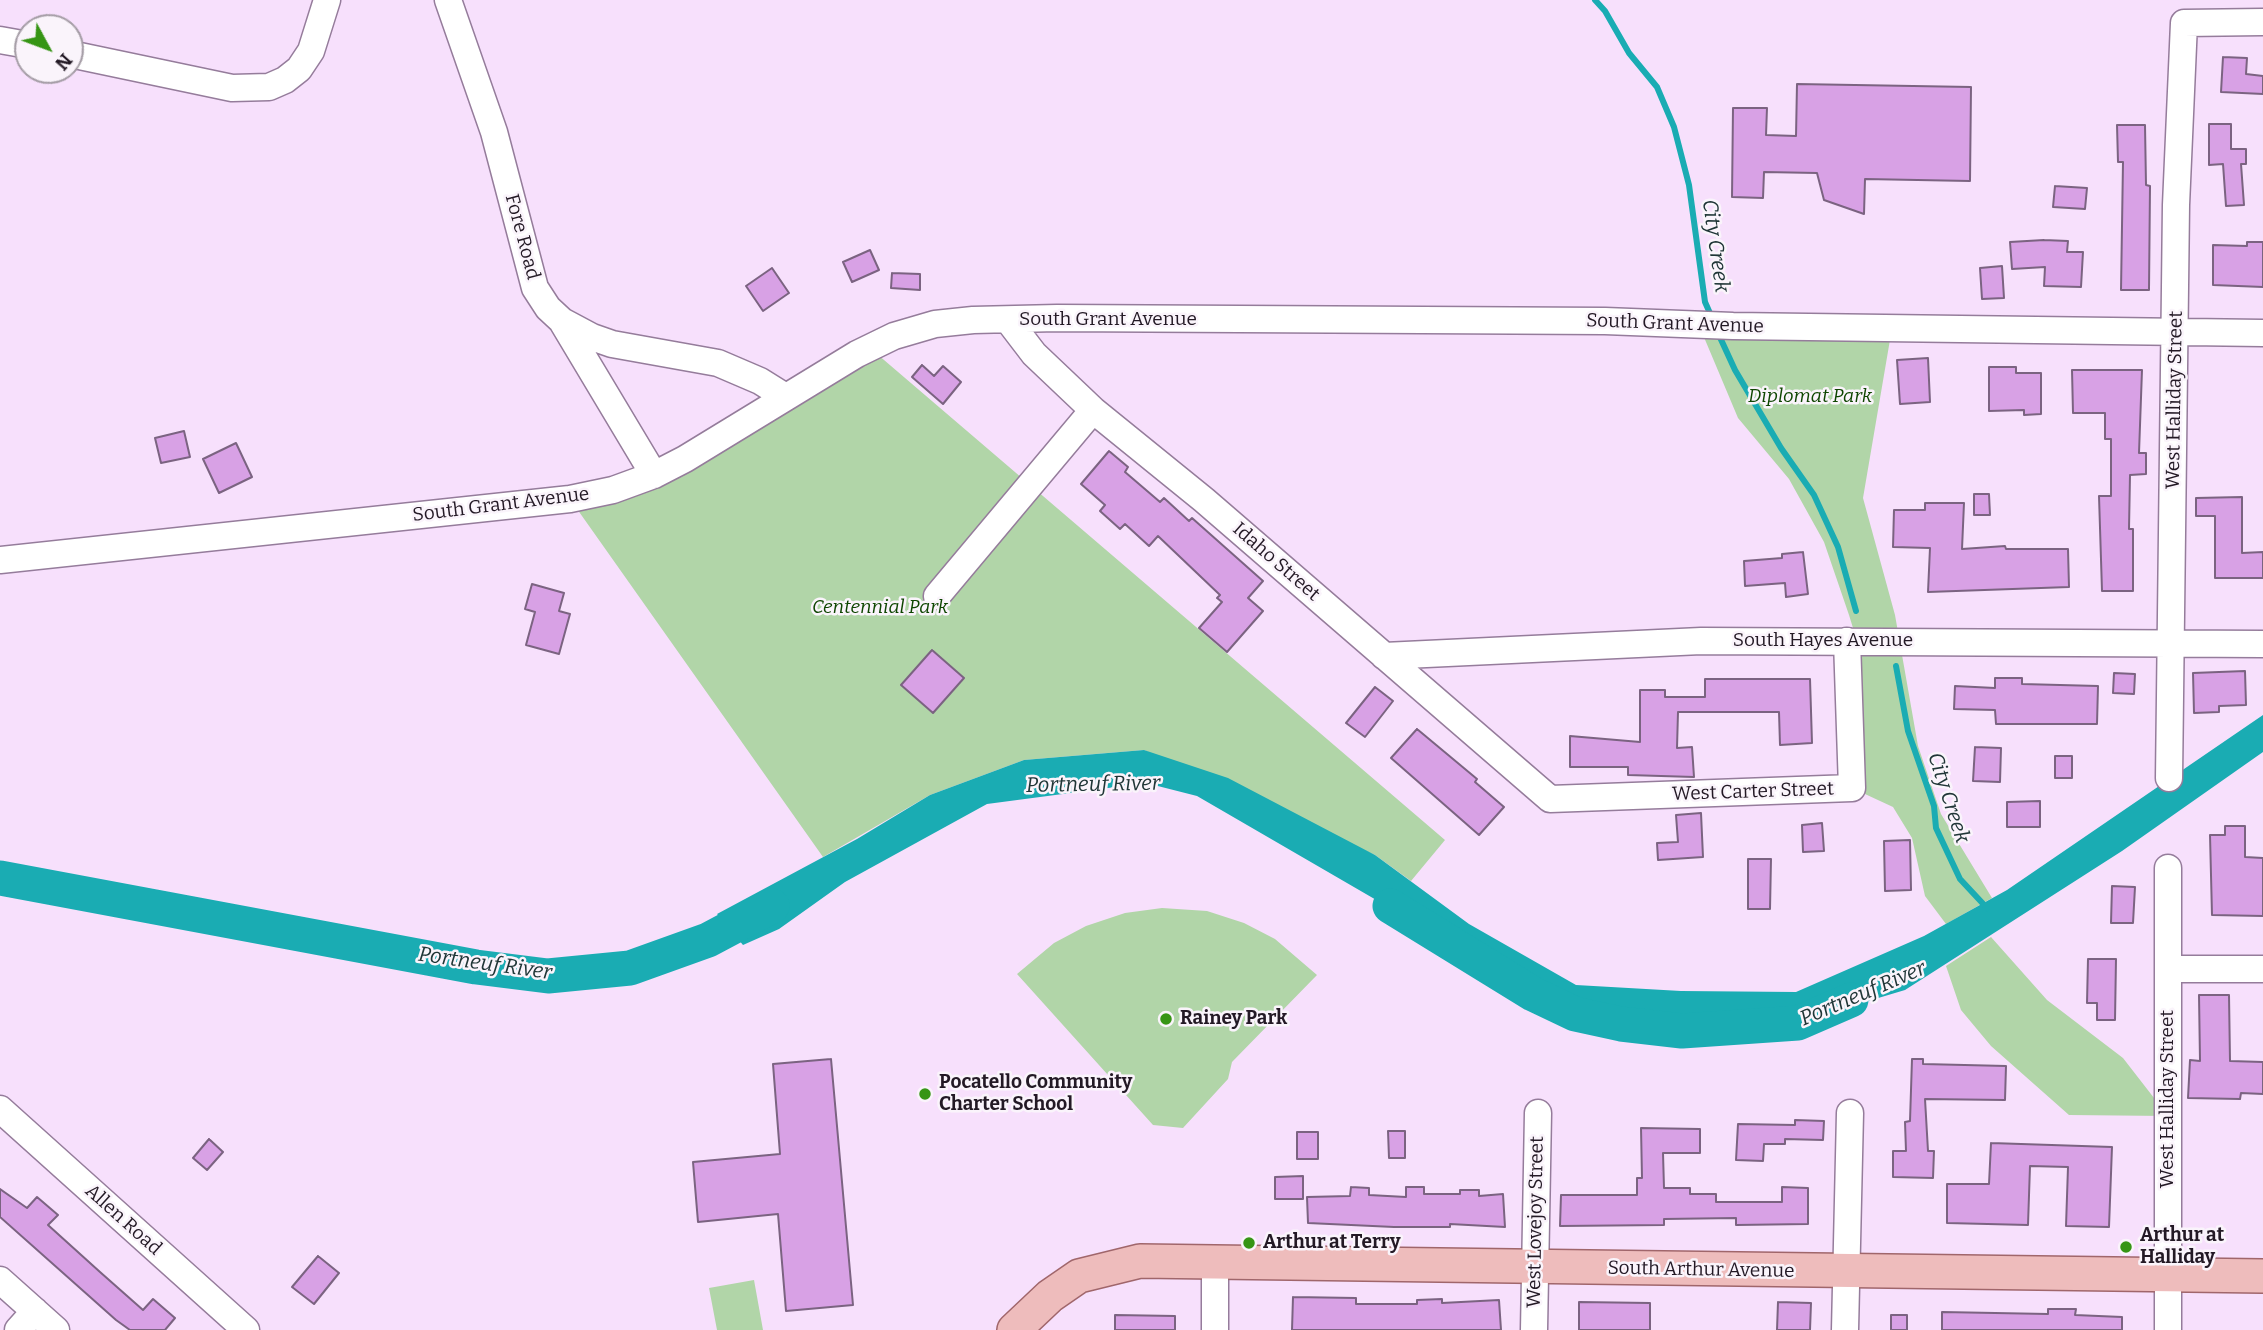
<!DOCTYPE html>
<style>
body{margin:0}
#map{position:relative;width:2263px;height:1330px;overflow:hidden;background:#f7e0fc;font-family:Bitter,serif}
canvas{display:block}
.north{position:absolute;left:14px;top:14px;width:70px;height:70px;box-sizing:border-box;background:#faf4fb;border:2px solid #a49ca5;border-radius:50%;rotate:131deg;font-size:19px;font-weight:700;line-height:28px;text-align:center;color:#231925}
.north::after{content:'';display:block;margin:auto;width:24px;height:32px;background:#369515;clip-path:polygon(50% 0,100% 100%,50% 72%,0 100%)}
</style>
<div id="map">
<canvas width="2263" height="1330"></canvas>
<div class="north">N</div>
</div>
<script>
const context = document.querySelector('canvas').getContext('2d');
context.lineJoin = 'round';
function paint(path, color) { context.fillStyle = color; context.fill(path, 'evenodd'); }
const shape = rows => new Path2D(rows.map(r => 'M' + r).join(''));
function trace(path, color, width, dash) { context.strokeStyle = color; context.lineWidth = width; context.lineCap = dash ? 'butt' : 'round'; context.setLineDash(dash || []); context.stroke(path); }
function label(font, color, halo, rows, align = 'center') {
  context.font = font + ' Bitter,serif'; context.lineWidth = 5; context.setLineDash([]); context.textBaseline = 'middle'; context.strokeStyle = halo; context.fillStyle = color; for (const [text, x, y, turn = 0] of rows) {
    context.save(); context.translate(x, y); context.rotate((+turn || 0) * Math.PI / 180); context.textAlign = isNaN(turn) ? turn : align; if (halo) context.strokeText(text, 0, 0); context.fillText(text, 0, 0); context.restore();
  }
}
paint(shape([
 [1698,323,1892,328,1863,498,1895,615,1918,746,1941,814,1992,898,1946,924,1925,896,1912,838,1893,807,1852,788,1857,641,1849,615,1824,542,1789,479,1738,418],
 [870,348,1445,840,1411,881,1375,855,1144,750,1024,760,930,795,823,857,570,499,613,490],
 [1162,908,1207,911,1244,923,1275,939,1317,975,1232,1062,1228,1079,1183,1128,1153,1125,1017,974,1054,943,1086,926,1125,913],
 [1991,937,2047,1000,2123,1058,2168,1116,2069,1115,1991,1046,1961,1010,1946,966],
 [754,1280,763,1330,717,1330,709,1288]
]), '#b1d5a8');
paint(shape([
 [2263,715,2263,752,2122,851,1905,990,1808,1019,1682,1031,1559,1006,1197,796,1146,783,987,804,845,882,779,929,743,945,717,914,857,839,930,795,1024,760,1144,750,1228,778,1375,855,1469,924,1576,985,1681,991,1796,992,1924,936,2007,890]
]), '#1aacb3');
trace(shape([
 [1595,0,1605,11,1629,53,1657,87,1674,127,1689,185,1705,302,1713,320],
 [1718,333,1735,370,1781,448,1814,495,1838,547,1856,611],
 [1896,666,1908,731,1934,806,1936,828,1960,879,1987,908]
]), '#1aacb3', 6);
trace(shape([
 [0,878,476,967,548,976,630,968,708,940,772,906],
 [1390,906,1533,994,1575,1014,1621,1024,1682,1031,1798,1023,1851,1000]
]), '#1aacb3', 35);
const building = shape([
 [2223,57,2247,58,2246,74,2263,76,2263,94,2221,92,2223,57],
 [1797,84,1971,87,1970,181,1865,179,1864,214,1824,200,1817,173,1764,172,1763,198,1732,197,1733,108,1767,108,1766,135,1796,136,1797,84],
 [2209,124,2231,124,2231,149,2246,149,2246,164,2241,164,2244,205,2226,206,2223,164,2209,165,2209,124],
 [2117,125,2145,125,2146,185,2150,186,2149,290,2121,290,2123,162,2118,162,2117,125],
 [2055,186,2087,188,2085,209,2053,207,2055,186],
 [2044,240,2068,241,2067,252,2083,252,2081,287,2044,286,2045,267,2012,269,2010,242,2044,240],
 [2247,242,2263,242,2263,287,2213,285,2213,245,2247,246,2247,242],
 [870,250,879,270,852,282,843,262,870,250],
 [2002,266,2004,298,1982,299,1980,268,2002,266],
 [772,268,789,293,763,311,746,286,772,268],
 [892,273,920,274,920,290,891,288,892,273],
 [1928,358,1930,402,1900,404,1897,360,1928,358],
 [922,365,934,376,943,366,961,382,943,404,912,377,922,365],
 [1989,367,2016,367,2016,373,2041,373,2041,414,2024,415,2024,410,1989,411,1989,367],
 [2072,370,2142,370,2139,453,2146,453,2146,474,2130,475,2129,529,2133,529,2133,591,2102,591,2099,496,2111,496,2111,439,2105,439,2105,413,2073,413,2072,370],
 [184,431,190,457,161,463,155,438,184,431],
 [236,443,252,477,219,493,203,459,236,443],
 [1109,451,1128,467,1125,472,1160,502,1164,498,1189,521,1192,518,1263,581,1248,598,1263,611,1227,652,1199,628,1222,602,1217,598,1220,595,1158,536,1149,546,1125,524,1120,529,1100,511,1105,505,1081,484,1109,451],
 [1974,494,1989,494,1990,515,1974,515,1974,494],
 [2242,497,2242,553,2263,552,2263,578,2215,578,2215,516,2196,516,2196,498,2242,497],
 [1925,503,1964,503,1962,549,2005,546,2006,549,2068,549,2069,587,1928,592,1930,548,1893,547,1894,510,1925,510,1925,503],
 [1803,552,1808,594,1786,597,1785,583,1745,586,1744,561,1782,558,1782,554,1803,552],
 [532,584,564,593,559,611,570,614,559,654,526,645,535,612,525,609,532,584],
 [932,650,964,678,933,713,901,685,932,650],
 [2245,671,2246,705,2219,706,2219,712,2194,713,2193,673,2245,671],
 [2114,673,2135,674,2134,694,2113,693,2114,673],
 [1995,678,2022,678,2022,684,2098,686,2097,724,1996,724,1995,710,1954,709,1955,686,1995,688,1995,678],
 [1705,679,1810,679,1812,743,1780,745,1779,712,1678,712,1677,748,1692,747,1694,777,1628,775,1628,767,1570,767,1570,736,1640,742,1640,690,1665,690,1665,697,1705,697,1705,679],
 [1375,687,1393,701,1365,737,1346,723,1375,687],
 [1417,729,1477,779,1475,782,1504,807,1479,835,1391,758,1417,729],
 [1975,747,2001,748,2000,782,1973,781,1975,747],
 [2055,756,2072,756,2072,778,2055,778,2055,756],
 [2040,801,2040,827,2007,827,2007,802,2040,801],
 [1701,813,1703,857,1658,860,1657,843,1678,842,1676,815,1701,813],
 [1822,823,1824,851,1803,852,1802,825,1822,823],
 [2225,826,2245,826,2245,857,2263,858,2263,916,2212,915,2210,835,2225,835,2225,826],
 [1910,840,1911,890,1885,891,1884,841,1910,840],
 [1748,859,1771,859,1770,909,1748,909,1748,859],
 [2112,886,2135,887,2133,923,2111,923,2112,886],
 [2088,959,2116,959,2115,1020,2097,1020,2097,1003,2087,1003,2088,959],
 [2199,995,2229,995,2230,1061,2263,1062,2263,1094,2241,1093,2240,1099,2188,1098,2190,1060,2200,1061,2199,995],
 [831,1059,853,1305,786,1311,778,1214,698,1222,693,1162,780,1154,773,1064,831,1059],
 [1912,1059,1923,1059,1923,1064,2006,1066,2005,1100,1925,1099,1928,1151,1934,1151,1933,1178,1893,1177,1893,1151,1906,1151,1905,1122,1910,1121,1912,1059],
 [1795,1120,1824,1121,1823,1140,1785,1139,1785,1144,1764,1144,1763,1161,1736,1160,1738,1124,1795,1125,1795,1120],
 [1641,1128,1700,1129,1700,1153,1663,1153,1664,1188,1690,1188,1690,1194,1716,1194,1716,1202,1782,1202,1782,1187,1808,1188,1808,1224,1736,1225,1736,1218,1664,1219,1664,1225,1560,1226,1561,1195,1637,1195,1637,1178,1642,1178,1641,1128],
 [1388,1131,1405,1131,1405,1158,1389,1158,1388,1131],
 [1297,1132,1318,1132,1318,1159,1297,1159,1297,1132],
 [209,1139,223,1152,207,1170,193,1158,209,1139],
 [1991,1143,2112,1147,2109,1227,2066,1226,2068,1167,2030,1166,2028,1225,1947,1223,1947,1184,1989,1184,1991,1143],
 [1303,1176,1303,1199,1275,1199,1275,1177,1303,1176],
 [1351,1187,1369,1188,1369,1195,1406,1197,1406,1187,1424,1187,1424,1194,1460,1194,1460,1190,1479,1190,1479,1196,1503,1194,1505,1227,1450,1224,1450,1227,1394,1227,1308,1223,1307,1197,1350,1196,1351,1187],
 [0,1189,27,1208,37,1197,58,1215,48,1225,100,1272,143,1310,153,1299,175,1318,165,1330,130,1330,116,1320,0,1217,0,1189],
 [318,1256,339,1273,314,1304,292,1287,318,1256],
 [1293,1297,1356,1298,1356,1304,1417,1304,1417,1300,1442,1299,1442,1303,1499,1300,1501,1330,1292,1330,1293,1297],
 [1579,1302,1650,1303,1650,1330,1579,1330,1579,1302],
 [1778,1302,1811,1303,1810,1330,1777,1330,1778,1302],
 [2048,1309,2076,1309,2075,1315,2122,1317,2122,1330,1942,1330,1942,1312,2048,1314,2048,1309],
 [1115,1315,1175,1316,1175,1330,1115,1330,1115,1315],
 [1891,1315,1907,1315,1907,1330,1891,1330,1891,1315]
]);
paint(building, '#d8a1e5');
trace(building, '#7b6381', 2);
const minor = shape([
 [448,0,494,132,535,288,548,308,562,321,592,337,612,344,718,363,760,381,784,396],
 [0,40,28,45],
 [70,54,232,88,269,87,285,80,299,69,311,51,327,0],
 [1008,320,1034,354,1093,410,1204,500,1550,799,1852,788,1847,641],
 [563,323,654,475],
 [0,560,570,499,613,490,654,475,685,459,857,354,894,336,935,324,973,320,1057,318,1605,321,1733,326,2263,333],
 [937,596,1093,410],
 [1384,656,1701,641,2263,644],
 [2169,778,2176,205,2184,23,2263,22],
 [2168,868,2168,1330],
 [2168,969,2263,969],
 [0,1109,246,1330],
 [0,1280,56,1330],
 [18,1330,35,1311],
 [1215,1330,1215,1264],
 [1534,1330,1538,1113],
 [1845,1330,1850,1113]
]);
const major = shape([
 [1014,1330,1050,1296,1079,1276,1140,1261,2263,1276]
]);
trace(minor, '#957c9b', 29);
trace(major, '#a0666b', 36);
trace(minor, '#fff', 26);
trace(major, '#eebcbc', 33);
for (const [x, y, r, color] of [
 [1166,1019,7,"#369515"],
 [925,1094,7,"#369515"],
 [1249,1243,7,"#369515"],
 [2126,1247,7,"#369515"]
]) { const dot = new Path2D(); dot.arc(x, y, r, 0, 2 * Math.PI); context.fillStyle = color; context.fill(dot); trace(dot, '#faf4fb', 2.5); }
label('19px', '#231925', '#faf4fb', [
 ["Fore Road",522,237,75],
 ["South Grant Avenue",1108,320],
 ["South Grant Avenue",1675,324,2],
 ["West Halliday Street",2175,400,-89],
 ["South Grant Avenue",501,505,-7],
 ["Idaho Street",1276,562,41],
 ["South Hayes Avenue",1823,641],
 ["West Carter Street",1753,792,-2],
 ["West Halliday Street",2168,1099,-90],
 ["Allen Road",123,1220,42],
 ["West Lovejoy Street",1536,1222,-89],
 ["South Arthur Avenue",1701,1270,1]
]);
label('italic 19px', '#0e4600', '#faf4fb', [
 ["Diplomat Park",1810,397],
 ["Centennial Park",880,608]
]);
label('bold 19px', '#231925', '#faf4fb', [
 ["Rainey Park",1180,1019],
 ["Pocatello Community",939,1083],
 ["Charter School",939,1105],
 ["Arthur at",2140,1236],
 ["Halliday",2140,1258],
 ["Arthur at Terry",1263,1243]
], 'left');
label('italic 21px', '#203637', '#faf4fb', [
 ["City Creek",1715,246,82],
 ["Portneuf River",1093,785,-1],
 ["City Creek",1948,798,72],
 ["Portneuf River",485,964,8],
 ["Portneuf River",1863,994,-23]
]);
</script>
